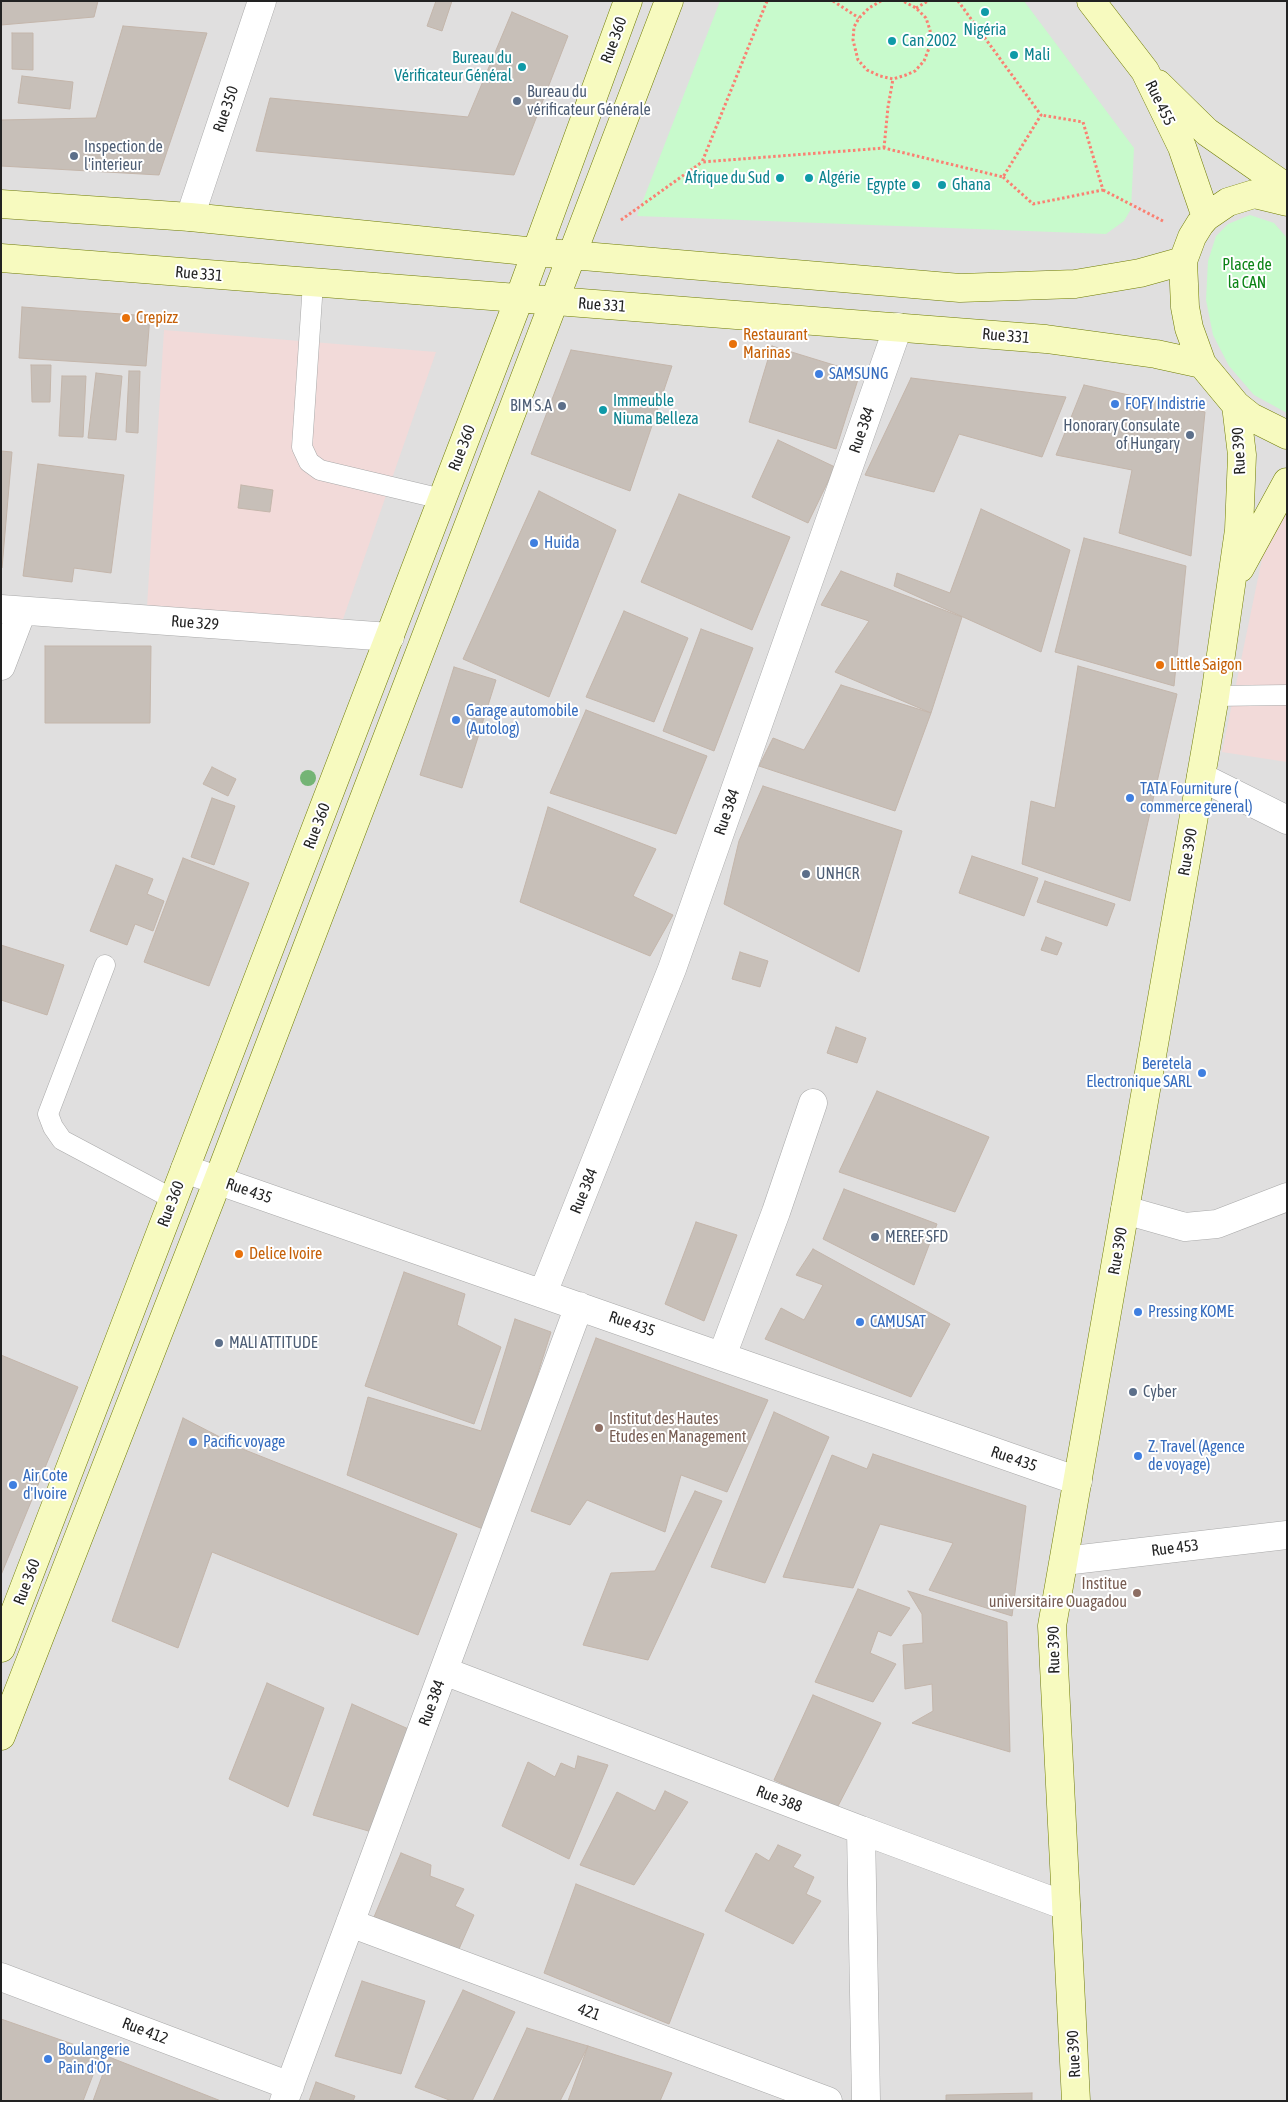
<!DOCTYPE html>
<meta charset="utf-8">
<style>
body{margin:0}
#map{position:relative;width:1288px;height:2102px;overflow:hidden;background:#f2efe9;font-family:"Asap Condensed",sans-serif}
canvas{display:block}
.frame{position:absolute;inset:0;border:2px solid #222;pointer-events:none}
</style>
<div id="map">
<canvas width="1288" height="2102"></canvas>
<div class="frame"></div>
</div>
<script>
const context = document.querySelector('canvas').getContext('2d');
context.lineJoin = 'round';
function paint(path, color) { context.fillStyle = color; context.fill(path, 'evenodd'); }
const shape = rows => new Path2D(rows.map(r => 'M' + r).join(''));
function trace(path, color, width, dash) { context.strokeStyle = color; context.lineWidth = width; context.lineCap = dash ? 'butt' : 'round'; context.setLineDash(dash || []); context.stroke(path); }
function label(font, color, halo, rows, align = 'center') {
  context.font = font + ' "Asap Condensed",sans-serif'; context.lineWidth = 4; context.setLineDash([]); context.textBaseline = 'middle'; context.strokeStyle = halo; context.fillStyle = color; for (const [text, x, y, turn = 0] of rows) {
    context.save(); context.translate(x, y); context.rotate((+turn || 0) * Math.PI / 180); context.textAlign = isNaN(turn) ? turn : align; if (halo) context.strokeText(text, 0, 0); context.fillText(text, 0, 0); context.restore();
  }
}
paint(shape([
 [1,1,1287,1,1287,2101,1,2101]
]), '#e0dfdf');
paint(shape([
 [164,330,436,352,342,622,147,607],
 [1287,504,1287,762,1222,752,1269,525]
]), '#f2dad9');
paint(shape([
 [720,1,1024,1,1134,148,1131,209,1124,221,1106,234,637,216],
 [1250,215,1274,223,1287,238,1287,413,1254,395,1229,366,1213,335,1206,300,1208,261,1216,236,1228,224]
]), '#c8facc');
const building = shape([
 [1,1,98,1,94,17,1,25,1,1],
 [436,1,452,1,442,31,427,26,436,1],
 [512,12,568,36,514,175,256,151,270,98,468,117,512,12],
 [123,26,207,33,159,175,1,166,1,120,96,118,123,26],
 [12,33,33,33,33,70,12,69,12,33],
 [22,76,73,82,70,109,18,103,22,76],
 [22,307,150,316,146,366,19,358,22,307],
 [772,346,860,373,836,449,749,422,772,346],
 [571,350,672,366,630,491,531,454,571,350],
 [31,365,51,365,50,402,32,402,31,365],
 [129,371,140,371,138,433,126,432,129,371],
 [96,373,122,376,116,440,88,438,96,373],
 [62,376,86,376,83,437,59,436,62,376],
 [911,378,1066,397,1042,457,959,434,934,492,865,475,911,378],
 [1084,385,1205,412,1191,556,1119,533,1132,470,1056,455,1084,385],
 [778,440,835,467,808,523,752,497,778,440],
 [1,451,12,452,2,568,1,568,1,451],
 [38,464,124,475,111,573,74,568,72,582,23,576,38,464],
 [241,485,273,490,270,512,238,508,241,485],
 [539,491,616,530,549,697,463,659,539,491],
 [679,494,790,537,752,630,641,582,679,494],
 [981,509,1070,550,1041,652,894,586,897,573,950,593,981,509],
 [1084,538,1186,566,1174,686,1055,652,1084,538],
 [841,571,962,617,931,713,835,672,869,621,821,605,841,571],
 [624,611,688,638,654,722,586,697,624,611],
 [701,629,753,648,714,751,663,731,701,629],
 [45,646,151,646,150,723,45,723,45,646],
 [1078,666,1177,694,1130,901,1022,864,1031,801,1055,808,1078,666],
 [454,667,496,680,462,788,420,775,454,667],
 [841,685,931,713,895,811,759,766,773,738,804,750,841,685],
 [586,710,707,756,676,834,550,793,586,710],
 [212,767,236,779,228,796,203,784,212,767],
 [763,786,902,831,859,972,724,904,739,841,763,786],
 [212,798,235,806,214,865,191,857,212,798],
 [548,807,656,849,633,896,673,915,650,956,520,902,548,807],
 [972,856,1038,878,1024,916,959,893,972,856],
 [183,858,249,883,209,986,144,962,183,858],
 [116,865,153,879,147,894,164,901,153,931,135,924,127,945,90,931,116,865],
 [1045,881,1115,904,1107,926,1037,902,1045,881],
 [1046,937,1062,943,1057,955,1041,950,1046,937],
 [1,945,64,965,47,1015,1,1000,1,945],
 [740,952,768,961,760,987,732,979,740,952],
 [836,1027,866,1038,857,1063,827,1053,836,1027],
 [877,1091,989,1137,955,1212,839,1172,877,1091],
 [844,1189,937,1224,914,1285,823,1239,844,1189],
 [696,1222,737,1235,704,1321,665,1304,696,1222],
 [813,1249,950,1324,911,1397,765,1339,781,1308,804,1320,823,1285,796,1275,813,1249],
 [404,1272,465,1294,457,1325,501,1347,474,1424,365,1386,404,1272],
 [515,1319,551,1332,488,1531,347,1475,368,1397,481,1431,515,1319],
 [596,1338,768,1400,727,1492,681,1475,665,1532,587,1500,570,1525,531,1511,596,1338],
 [1,1355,78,1387,1,1575,1,1355],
 [774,1412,829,1437,765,1583,711,1567,774,1412],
 [183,1418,245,1450,457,1534,418,1635,212,1552,178,1648,112,1621,183,1418],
 [873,1454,1026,1506,1012,1616,929,1590,953,1543,880,1524,853,1588,783,1577,832,1455,867,1469,873,1454],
 [695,1491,722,1501,648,1660,583,1645,611,1573,655,1571,695,1491],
 [858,1589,910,1608,891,1636,878,1631,870,1653,896,1664,873,1702,815,1682,858,1589],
 [908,1591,1007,1622,1010,1752,912,1723,933,1711,932,1684,905,1689,903,1645,923,1643,922,1614,908,1591],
 [267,1683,324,1708,288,1807,229,1779,267,1683],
 [813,1695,881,1723,837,1808,774,1780,813,1695],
 [352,1704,413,1731,372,1832,313,1815,352,1704],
 [578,1756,608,1765,569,1859,502,1826,528,1762,555,1777,561,1763,575,1769,578,1756],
 [665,1791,688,1802,634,1885,580,1865,617,1792,655,1811,665,1791],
 [778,1845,801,1855,793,1867,814,1877,806,1894,821,1901,793,1944,725,1911,756,1853,769,1861,778,1845],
 [401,1853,431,1865,430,1876,464,1889,455,1906,474,1915,459,1949,374,1917,401,1853],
 [576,1884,704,1934,669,2024,544,1973,576,1884],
 [362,1981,425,2001,401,2074,335,2056,362,1981],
 [463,1990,515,2012,472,2101,452,2101,415,2087,463,1990],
 [1,2019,101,2054,83,2101,1,2101,1,2019],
 [527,2028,588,2046,560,2101,493,2101,527,2028],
 [588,2046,672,2073,660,2101,568,2101,588,2046],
 [109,2057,221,2101,93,2101,109,2057],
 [316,2082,355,2096,353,2101,309,2101,316,2082],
 [1032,2093,1032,2101,946,2101,946,2095,1032,2093]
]);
paint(building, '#c7bfb8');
trace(building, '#c4b6ab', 1);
const lane = shape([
 [313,283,302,447,309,462,320,470,442,499],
 [1215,696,1287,695],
 [105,965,48,1114,53,1127,62,1140,173,1199]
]);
const street = shape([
 [190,217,262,1],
 [1,609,390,637],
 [1,666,22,611],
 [1201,777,1287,820],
 [185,1169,1078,1481],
 [1125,1210,1185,1227,1217,1224,1287,1197],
 [543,1293,672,969,898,327],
 [722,1356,776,1212,813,1103],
 [1064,1561,1287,1535],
 [444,1671,861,1830,866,2101],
 [861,1830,1066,1906],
 [350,1923,828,2101],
 [1,1977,290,2086],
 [284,2101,579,1306]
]);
const secondary = shape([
 [1091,1,1145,71,1182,147,1206,217],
 [1158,84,1207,132,1287,188],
 [1287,202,1254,194,1228,202,1206,217,1200,224,1192,237,1183,261,1185,307,1189,328,1202,364,1236,405,1251,417,1287,435],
 [1,204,190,217,536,252,960,288,1075,284,1140,273,1183,261],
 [1,258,1046,339,1156,354,1202,364],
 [1240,568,1287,482],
 [1,1648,519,299,628,1],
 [1,1736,218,1180,669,1],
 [1076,2101,1052,1626,1215,696,1239,530,1242,455,1236,405]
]);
trace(lane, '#a9a9a9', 21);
trace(street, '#a9a9a9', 29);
trace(secondary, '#707d05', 29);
trace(shape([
 [767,1,702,162,884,148,1003,177,1041,115,958,1],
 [833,1,859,18],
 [881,1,869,8,859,18,854,27,853,40,858,60,867,70,880,76,893,79,906,75,915,71,924,61,931,43,930,30,926,18,916,8,903,1],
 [916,8,928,1],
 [884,148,888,107,893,79],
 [1003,177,1033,204,1103,190,1083,122,1041,115],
 [1103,190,1165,222],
 [621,220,702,162]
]), '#fa8072', 3, [2.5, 2.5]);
trace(lane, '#fff', 20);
trace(street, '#fff', 28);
trace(secondary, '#f7fabf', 28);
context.fillStyle = '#74b475';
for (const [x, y] of [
 [308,778]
]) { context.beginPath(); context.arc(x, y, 8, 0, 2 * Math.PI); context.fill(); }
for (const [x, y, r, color] of [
 [985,12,5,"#0f9aa8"],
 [892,41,5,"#0f9aa8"],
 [1014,55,5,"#0f9aa8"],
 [522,67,5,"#0f9aa8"],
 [517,101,5,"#5c6f8a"],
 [74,156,5,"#5c6f8a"],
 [780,178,5,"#0f9aa8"],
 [809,178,5,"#0f9aa8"],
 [916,185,5,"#0f9aa8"],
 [942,185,5,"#0f9aa8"],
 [126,318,5,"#e8710a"],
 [733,344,5,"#e8710a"],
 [819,374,5,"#3f7fe0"],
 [1115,404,5,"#3f7fe0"],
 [562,406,5,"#5c6f8a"],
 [603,410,5,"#0f9aa8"],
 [1190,435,5,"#5c6f8a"],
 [534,543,5,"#3f7fe0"],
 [1160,665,5,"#e8710a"],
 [456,720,5,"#3f7fe0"],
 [1130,798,5,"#3f7fe0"],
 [806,874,5,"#5c6f8a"],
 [1202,1073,5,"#3f7fe0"],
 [875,1237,5,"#5c6f8a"],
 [239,1254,5,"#e8710a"],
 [1138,1312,5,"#3f7fe0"],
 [860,1322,5,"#3f7fe0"],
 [219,1343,5,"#5c6f8a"],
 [1133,1392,5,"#5c6f8a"],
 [599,1428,5,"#8d6e63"],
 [193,1442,5,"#3f7fe0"],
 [1138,1456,5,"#3f7fe0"],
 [13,1485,5,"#3f7fe0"],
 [1137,1593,5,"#8d6e63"],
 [48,2059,5,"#3f7fe0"]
]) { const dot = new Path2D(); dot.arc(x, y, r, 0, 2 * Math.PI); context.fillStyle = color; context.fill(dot); trace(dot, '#fff', 2); }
label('16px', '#0d838f', '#fff', [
 ["Nigéria",985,30,"center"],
 ["Can 2002",902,41],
 ["Mali",1024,55],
 ["Bureau du",512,58,"right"],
 ["Vérificateur Général",512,76,"right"],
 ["Afrique du Sud",770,178,"right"],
 ["Algérie",819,178],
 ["Egypte",906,185,"right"],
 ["Ghana",952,185],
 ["Immeuble",613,401],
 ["Niuma Belleza",613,419]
], 'left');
label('16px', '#222', '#fff', [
 ["Rue 360",614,40,-70],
 ["Rue 455",1160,103,64],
 ["Rue 350",226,109,-71],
 ["Rue 331",199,274,5],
 ["Rue 331",602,305,4],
 ["Rue 331",1006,336,5],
 ["Rue 384",862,430,-71],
 ["Rue 360",462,448,-69],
 ["Rue 390",1239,451,-93],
 ["Rue 329",195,623,4],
 ["Rue 384",727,812,-71],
 ["Rue 360",317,826,-69],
 ["Rue 390",1188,852,-80],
 ["Rue 435",249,1191,19],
 ["Rue 384",584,1191,-68],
 ["Rue 360",171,1204,-69],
 ["Rue 390",1118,1251,-80],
 ["Rue 435",632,1324,19],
 ["Rue 435",1014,1459,19],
 ["Rue 453",1175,1548,-7],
 ["Rue 360",27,1582,-69],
 ["Rue 390",1054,1650,-91],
 ["Rue 384",432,1703,-70],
 ["Rue 388",779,1799,21],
 ["421",589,2012,20],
 ["Rue 412",145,2031,21],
 ["Rue 390",1074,2054,-93]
]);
label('16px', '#4e5e75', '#fff', [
 ["Bureau du",527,92],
 ["vérificateur Générale",527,110],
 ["Inspection de",84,147],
 ["l'interieur",84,165],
 ["BIM S.A",552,406,"right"],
 ["Honorary Consulate",1180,426,"right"],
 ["of Hungary",1180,444,"right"],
 ["UNHCR",816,874],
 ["MEREF SFD",885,1237],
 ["MALI ATTITUDE",229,1343],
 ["Cyber",1143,1392]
], 'left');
label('16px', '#0c8416', '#fff', [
 ["Place de",1247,265],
 ["la CAN",1247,283]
]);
label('16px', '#c56008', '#fff', [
 ["Crepizz",136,318],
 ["Restaurant",743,335],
 ["Marinas",743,353],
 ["Little Saigon",1170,665],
 ["Delice Ivoire",249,1254]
], 'left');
label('16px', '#366cbe', '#fff', [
 ["SAMSUNG",829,374],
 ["FOFY Indistrie",1125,404],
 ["Huida",544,543],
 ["Garage automobile",466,711],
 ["(Autolog)",466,729],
 ["TATA Fourniture (",1140,789],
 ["commerce general)",1140,807],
 ["Beretela",1192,1064,"right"],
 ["Electronique SARL",1192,1082,"right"],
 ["Pressing KOME",1148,1312],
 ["CAMUSAT",870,1322],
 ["Pacific voyage",203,1442],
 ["Z. Travel (Agence",1148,1447],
 ["de voyage)",1148,1465],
 ["Air Cote",23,1476],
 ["d'Ivoire",23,1494],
 ["Boulangerie",58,2050],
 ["Pain d'Or",58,2068]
], 'left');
label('16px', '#785e54', '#fff', [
 ["Institut des Hautes",609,1419],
 ["Etudes en Management",609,1437],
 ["Institue",1127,1584,"right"],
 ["universitaire Ouagadou",1127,1602,"right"]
], 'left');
</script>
